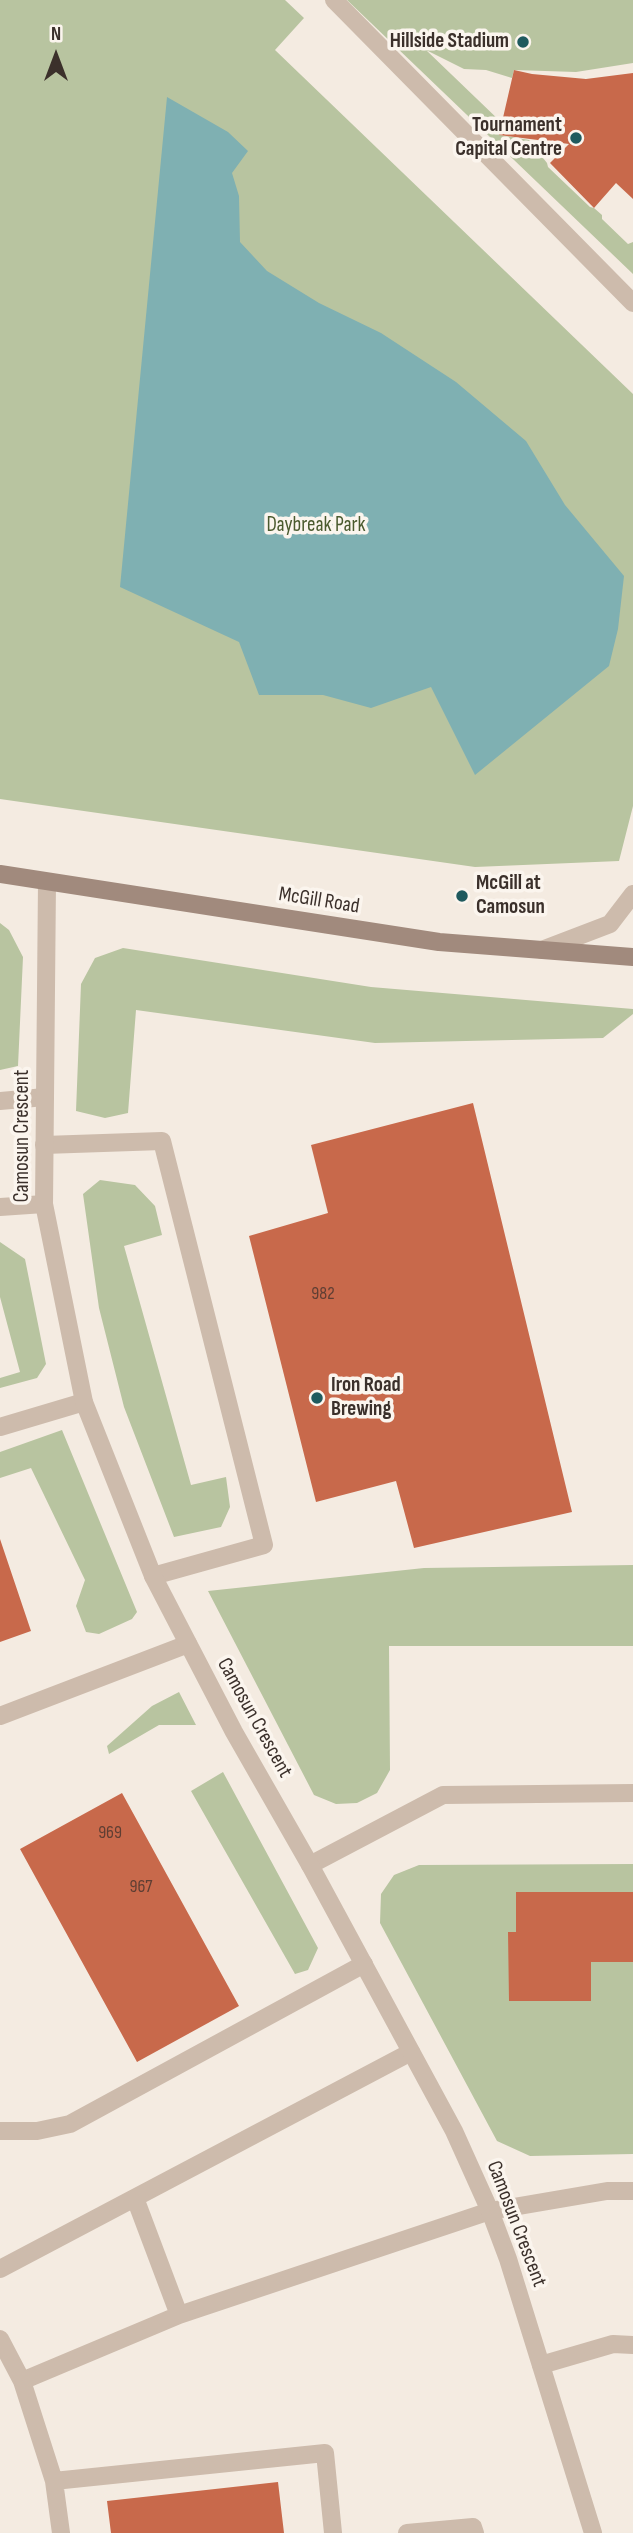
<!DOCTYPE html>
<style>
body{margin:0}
#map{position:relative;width:633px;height:2533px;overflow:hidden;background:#f4ebe1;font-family:"Sofia Sans Condensed",sans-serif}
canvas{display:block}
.north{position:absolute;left:21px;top:21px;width:70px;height:70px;-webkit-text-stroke:5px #fbf5ee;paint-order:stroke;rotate:0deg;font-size:19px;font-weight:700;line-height:28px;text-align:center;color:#3b302b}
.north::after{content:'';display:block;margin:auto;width:24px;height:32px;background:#3b302b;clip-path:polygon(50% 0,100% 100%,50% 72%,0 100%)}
</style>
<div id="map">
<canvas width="633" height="2533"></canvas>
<div class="north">N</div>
</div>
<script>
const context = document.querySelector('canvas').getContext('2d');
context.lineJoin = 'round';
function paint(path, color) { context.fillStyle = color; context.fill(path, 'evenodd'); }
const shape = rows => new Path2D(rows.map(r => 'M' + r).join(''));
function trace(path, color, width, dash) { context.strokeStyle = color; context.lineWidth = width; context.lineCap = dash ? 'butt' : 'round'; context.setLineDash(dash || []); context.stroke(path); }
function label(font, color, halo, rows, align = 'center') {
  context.font = font + ' "Sofia Sans Condensed",sans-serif'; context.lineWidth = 7; context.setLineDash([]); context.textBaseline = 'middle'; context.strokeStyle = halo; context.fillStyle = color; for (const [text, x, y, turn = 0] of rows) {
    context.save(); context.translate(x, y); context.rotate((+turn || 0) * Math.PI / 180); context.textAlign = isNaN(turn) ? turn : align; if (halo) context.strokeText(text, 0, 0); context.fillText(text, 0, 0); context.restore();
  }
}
paint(shape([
 [0,0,285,0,304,18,275,50,633,394,633,806,619,861,475,867,0,799],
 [347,0,633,0,633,63,576,72,514,70,512,78,486,70,464,69,426,50,502,123,500,135,529,140,547,163,548,167,590,207,594,208,602,215,602,219,628,244,633,242,633,274],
 [0,923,9,930,23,957,18,1066,0,1070],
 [123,948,371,987,633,1009,633,1014,603,1038,375,1043,136,1010,128,1113,105,1118,76,1111,81,984,95,958],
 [100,1180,135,1185,155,1206,162,1235,124,1246,191,1485,226,1477,230,1507,221,1527,174,1537,124,1407,99,1308,83,1194],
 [0,1242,25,1259,46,1364,37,1378,0,1388,0,1378,20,1372,0,1297],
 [62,1430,137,1612,132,1619,99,1634,86,1632,76,1606,85,1580,31,1468,0,1478,0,1452],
 [633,1565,633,1646,389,1646,390,1770,377,1793,357,1803,336,1804,314,1795,208,1591,424,1568],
 [179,1692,196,1725,159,1725,109,1754,107,1746,152,1706],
 [223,1772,318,1948,308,1970,295,1974,191,1791],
 [633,1864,633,2154,530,2156,497,2141,380,1923,381,1894,394,1875,419,1865]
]), '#b8c4a0');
paint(shape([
 [167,97,228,132,248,151,232,173,239,196,240,242,267,271,319,303,381,333,456,382,526,441,565,505,624,576,618,629,609,666,475,775,431,687,371,708,323,695,259,695,239,642,120,587]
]), '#7fb0b2');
paint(shape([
 [514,70,532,74,586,79,633,73,633,199,616,183,594,208,550,163,569,144,499,135],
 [473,1103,572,1512,414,1548,396,1481,316,1502,249,1236,328,1213,311,1145],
 [0,1539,31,1631,0,1642],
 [122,1793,239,2006,137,2062,20,1849],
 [516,1892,633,1892,633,1962,591,1962,591,2001,509,2001,508,1932,516,1932],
 [278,2482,284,2533,111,2533,107,2501]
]), '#c8694b');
trace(shape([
 [334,0,633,303],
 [542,950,610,924,633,894],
 [0,1101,45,1097],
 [44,1145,162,1141,264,1545,153,1576],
 [0,1207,44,1204],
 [0,1427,84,1402],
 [0,1716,188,1644],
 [310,1865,443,1795,633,1793],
 [0,2131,37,2131,70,2124,364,1964],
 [0,2269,411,2052],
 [179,2315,490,2211,607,2191,633,2191],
 [0,2339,22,2381,179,2315,135,2198],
 [541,2365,613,2344,633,2345],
 [22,2381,54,2481,325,2453,333,2533],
 [54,2481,61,2533],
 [407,2533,473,2527,475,2533]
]), '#cdbbac', 18);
trace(shape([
 [47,882,44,1204,84,1402,153,1576,234,1732,310,1865,454,2131,490,2211,508,2259,593,2533]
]), '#cdbbac', 18);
trace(shape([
 [0,874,439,942,633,957]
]), '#a18a7d', 18);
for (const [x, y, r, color] of [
 [523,42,7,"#1f5a5e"],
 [576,138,7,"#1f5a5e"],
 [462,896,7,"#1f5a5e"],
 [317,1398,7,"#1f5a5e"]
]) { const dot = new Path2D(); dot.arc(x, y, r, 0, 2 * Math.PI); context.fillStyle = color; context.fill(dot); trace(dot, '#fbf5ee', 2.5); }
label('18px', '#5e3e33', null, [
 ["982",323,1294],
 ["969",110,1833],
 ["967",141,1887]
]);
label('bold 21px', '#3b302b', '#fbf5ee', [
 ["Hillside Stadium",509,42],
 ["Tournament",562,126],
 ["Capital Centre",562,150],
 ["McGill at",476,884,"left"],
 ["Camosun",476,908,"left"],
 ["Iron Road",331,1386,"left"],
 ["Brewing",331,1410,"left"]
], 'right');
label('21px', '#4a5a2e', '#fbf5ee', [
 ["Daybreak Park",316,526]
]);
label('21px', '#3b302b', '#fbf5ee', [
 ["McGill Road",319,901,9],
 ["Camosun Crescent",23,1136,-90],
 ["Camosun Crescent",254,1718,61],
 ["Camosun Crescent",516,2224,69]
]);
</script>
